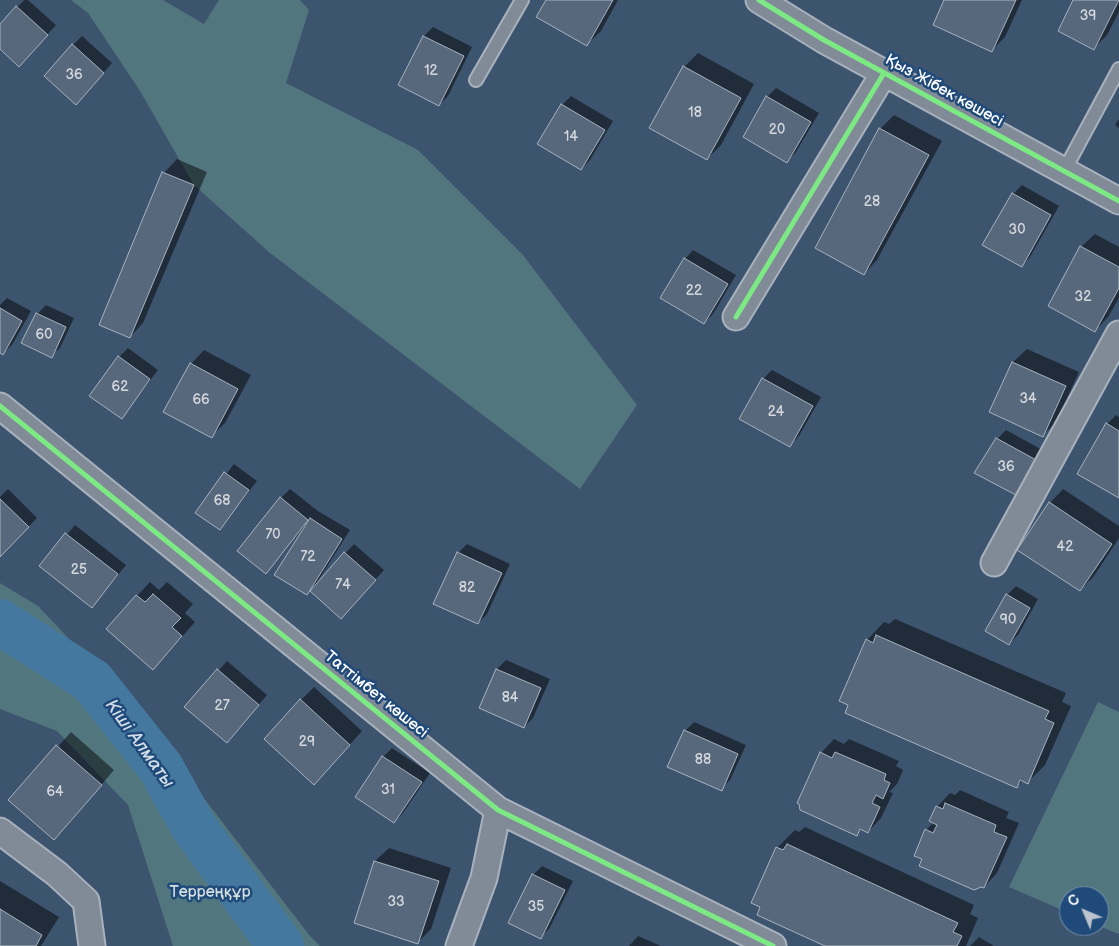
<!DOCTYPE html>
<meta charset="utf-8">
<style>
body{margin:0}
#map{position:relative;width:1119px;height:946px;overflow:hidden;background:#3d546e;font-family:"Balsamiq Sans",sans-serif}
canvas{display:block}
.north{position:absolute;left:1059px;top:886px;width:50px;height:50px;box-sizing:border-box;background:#1f4a7a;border:1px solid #7992af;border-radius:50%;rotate:315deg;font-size:14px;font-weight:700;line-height:20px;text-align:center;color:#fff}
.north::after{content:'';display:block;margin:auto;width:18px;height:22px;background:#bbc3cc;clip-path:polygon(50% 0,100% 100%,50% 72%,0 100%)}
</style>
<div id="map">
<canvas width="1119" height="946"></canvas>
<div class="north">С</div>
</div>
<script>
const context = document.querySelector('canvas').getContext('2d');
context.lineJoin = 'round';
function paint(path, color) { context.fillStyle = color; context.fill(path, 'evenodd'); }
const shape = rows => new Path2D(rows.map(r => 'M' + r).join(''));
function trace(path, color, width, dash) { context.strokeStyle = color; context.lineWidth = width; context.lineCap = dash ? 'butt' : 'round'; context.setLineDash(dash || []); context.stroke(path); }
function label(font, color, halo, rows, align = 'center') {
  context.font = font + ' "Balsamiq Sans",sans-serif'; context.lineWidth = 5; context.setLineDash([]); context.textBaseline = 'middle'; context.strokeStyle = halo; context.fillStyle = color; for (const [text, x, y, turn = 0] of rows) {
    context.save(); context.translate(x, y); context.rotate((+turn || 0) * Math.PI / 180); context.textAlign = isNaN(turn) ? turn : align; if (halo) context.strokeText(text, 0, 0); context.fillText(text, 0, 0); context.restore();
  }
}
paint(shape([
 [71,0,163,0,204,24,219,0,300,0,309,10,286,83,418,150,523,255,637,405,580,489,270,253,194,185,140,91,88,13],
 [0,583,38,606,136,710,310,936,320,946,173,946,128,805,57,731,0,709],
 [1098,702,1119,712,1119,934,1099,926,1099,896,1069,896,1069,913,1009,887]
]), '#51767e');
paint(shape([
 [24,0,28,0,56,25,28,56,0,48,0,26],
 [547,0,618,0,601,31,587,44],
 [946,0,1022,0,1005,37,992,50],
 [1075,0,1119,0,1119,12,1107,35,1094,48],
 [433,27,472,47,448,96,439,105,424,36],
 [82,36,112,63,85,94,73,45],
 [698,53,754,84,721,145,707,159,684,67],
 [776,88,819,113,796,152,787,161,767,97],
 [571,96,613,121,590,160,581,169,562,105],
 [894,115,942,141,877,260,864,274,816,248,880,129],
 [1119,119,1119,128,1115,125],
 [177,159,207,172,143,323,130,337,164,173],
 [1022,185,1059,206,1030,257,1022,266,1013,194],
 [1095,234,1119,247,1119,298,1108,317,1095,331,1081,247],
 [693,250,736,275,713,314,704,323,685,259],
 [7,298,31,311,12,345,3,353,0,352,0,305],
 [46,305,74,318,60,348,51,356,37,314],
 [128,348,158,370,121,418,119,357],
 [1027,349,1079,372,1056,422,1043,435,991,412,1013,362],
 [204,350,251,375,225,423,211,436,191,364],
 [772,370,821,397,799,436,790,445,763,379],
 [1116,415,1119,417,1119,497,1107,424],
 [1006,430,1046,452,1025,485,1016,494,997,439],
 [234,464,257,481,220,529,197,513],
 [8,489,37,518,0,556,0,497],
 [290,489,318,511,350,530,316,584,354,544,384,570,341,617,310,590,302,529,265,572,281,498],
 [1063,489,1119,526,1119,538,1094,576,1080,590,1050,503],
 [75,525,126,565,100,597,41,566],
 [467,544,510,564,487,614,478,623,458,553],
 [150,582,159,590,167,582,193,604,185,613,195,622,166,655,137,596],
 [1016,586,1038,599,1018,635,1009,644,1007,595],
 [895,619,1066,693,1062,702,1071,706,1045,765,1028,782,1023,780,1017,786,867,640,884,622,889,624],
 [506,660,550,679,533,718,524,727,480,708,497,669],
 [227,661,267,695,227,742,186,707],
 [314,687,362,731,327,770,301,700],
 [694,722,746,745,730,780,721,789,685,731],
 [71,732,114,770,67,825,10,800],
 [834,739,844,744,849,739,899,761,896,766,903,770,897,784,889,792,893,793,881,818,868,832,862,829,856,834,821,753],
 [392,748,430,773,403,813,394,822,383,757],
 [960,790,1009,812,1006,818,1019,823,997,873,984,887,924,859,926,830,934,822,937,807,950,793,955,795],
 [805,827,974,905,970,914,978,918,966,946,828,946,777,848,795,830,799,832],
 [389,848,451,868,431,929,418,942,355,922,375,861],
 [542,866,573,881,549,929,540,938,533,875],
 [0,881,59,917,41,946,0,946],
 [638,936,661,946,629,946],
 [979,937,994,946,970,946]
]), '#0007');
trace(shape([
 [0,622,92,681,161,768,193,826,281,946]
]), '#45789e', 46);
const building = shape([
 [546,0,613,0,587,46,536,17,546,0],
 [944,0,1016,0,992,52,933,25,944,0],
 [1073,0,1119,0,1094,50,1058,31,1073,0],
 [16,6,48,35,19,67,0,49,0,24,16,6],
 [423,36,464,56,439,106,398,85,423,36],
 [72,44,104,73,76,105,44,76,72,44],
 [683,66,741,98,707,160,649,128,683,66],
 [766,96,811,122,787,163,743,137,766,96],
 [561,104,605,130,581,170,537,144,561,104],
 [879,128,929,155,864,275,815,248,879,128],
 [162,172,194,185,130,338,99,325,162,172],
 [1012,193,1051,215,1022,267,982,245,1012,193],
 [1080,246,1119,267,1119,288,1095,332,1048,306,1080,246],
 [684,258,728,284,704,324,660,298,684,258],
 [0,308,22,321,3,355,0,353,0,308],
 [36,313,66,327,52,358,21,343,36,313],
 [118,356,150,379,122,419,89,396,118,356],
 [1012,362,1066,386,1043,437,989,412,1012,362],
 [190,363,238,389,212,438,163,412,190,363],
 [762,378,813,406,790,447,739,419,762,378],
 [1106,423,1119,431,1119,498,1077,474,1106,423],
 [996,438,1038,461,1016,495,974,473,996,438],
 [224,472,249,490,220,530,195,513,224,472],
 [280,497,308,520,266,574,237,551,280,497],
 [0,499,29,527,0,557,0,499],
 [1049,502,1112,544,1080,591,1017,550,1049,502],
 [310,518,342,539,307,595,274,575,310,518],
 [65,533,118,574,92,608,39,566,65,533],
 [344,552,376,580,341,619,310,591,344,552],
 [457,552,502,573,478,624,433,604,457,552],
 [153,594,181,618,172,627,182,636,153,670,106,629,136,595,145,602,153,594],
 [1006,594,1030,608,1009,645,985,631,1006,594],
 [876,635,1049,711,1045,719,1054,723,1028,784,1020,780,1017,788,845,713,848,705,839,701,866,639,873,643,876,635],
 [217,669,259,705,227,743,184,707,217,669],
 [496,669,541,688,524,728,479,708,496,669],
 [300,699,350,745,314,785,264,739,300,699],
 [684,730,738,754,722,791,667,767,684,730],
 [56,745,102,785,54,840,8,800,56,745],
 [820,752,832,758,835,752,886,774,884,780,890,783,883,799,876,795,872,803,880,807,868,833,860,829,857,836,800,810,799,804,797,803,820,752],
 [382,756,422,782,394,823,355,797,382,756],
 [945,803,996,825,994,832,1007,837,984,888,981,887,974,890,919,866,922,859,914,856,925,829,933,833,937,825,929,821,936,806,943,809,945,803],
 [787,844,958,923,953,932,962,936,957,946,825,946,757,915,760,907,751,903,776,847,783,850,787,844],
 [374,861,439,881,418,944,354,923,374,861],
 [532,874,565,890,541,939,508,923,532,874],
 [0,909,42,935,36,946,0,946,0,909]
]);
paint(building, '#57687d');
trace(building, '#a8b2be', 1);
const service = shape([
 [476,80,522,0],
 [1064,171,1119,69]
]);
const minor = shape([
 [759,0,824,40,1119,201],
 [736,317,884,73],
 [0,406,498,810,773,946],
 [994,563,1119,334],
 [0,831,57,874,86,901,92,946],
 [459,946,484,878,498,810]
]);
trace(service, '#a8b2be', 16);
trace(minor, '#a8b2be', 29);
trace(service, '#818b97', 12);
trace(minor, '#818b97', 25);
trace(shape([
 [759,0,824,40,1119,201],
 [736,317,884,73],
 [0,406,498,810,773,946]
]), '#7ce984', 5);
label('14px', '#d5d9de', null, [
 ["39",1088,16],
 ["12",431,71],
 ["36",74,75],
 ["18",695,113],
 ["20",777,130],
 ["14",571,137],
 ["28",872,202],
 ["30",1017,230],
 ["22",694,291],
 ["32",1083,297],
 ["60",44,335],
 ["62",120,387],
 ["34",1028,399],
 ["66",201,400],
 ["24",776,412],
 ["36",1006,467],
 ["68",222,501],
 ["70",273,535],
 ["42",1065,547],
 ["72",308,557],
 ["25",79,570],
 ["74",343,585],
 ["82",467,588],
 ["90",1008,620],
 ["84",510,698],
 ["27",222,706],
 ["29",307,742],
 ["88",703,760],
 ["31",388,790],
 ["64",55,792],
 ["33",396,902],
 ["35",536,907]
]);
label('16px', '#fff', '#1f4a7a', [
 ["Қыз Жібек көшесі",944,91,29],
 ["Таттімбет көшесі",376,695,39]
]);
label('16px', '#d4dee0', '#1f4a7a', [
 ["Терреңқұр",210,893]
]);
label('italic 18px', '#d1dee8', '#1f4a7a', [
 ["Кіші Алматы",139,744,54]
]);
</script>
